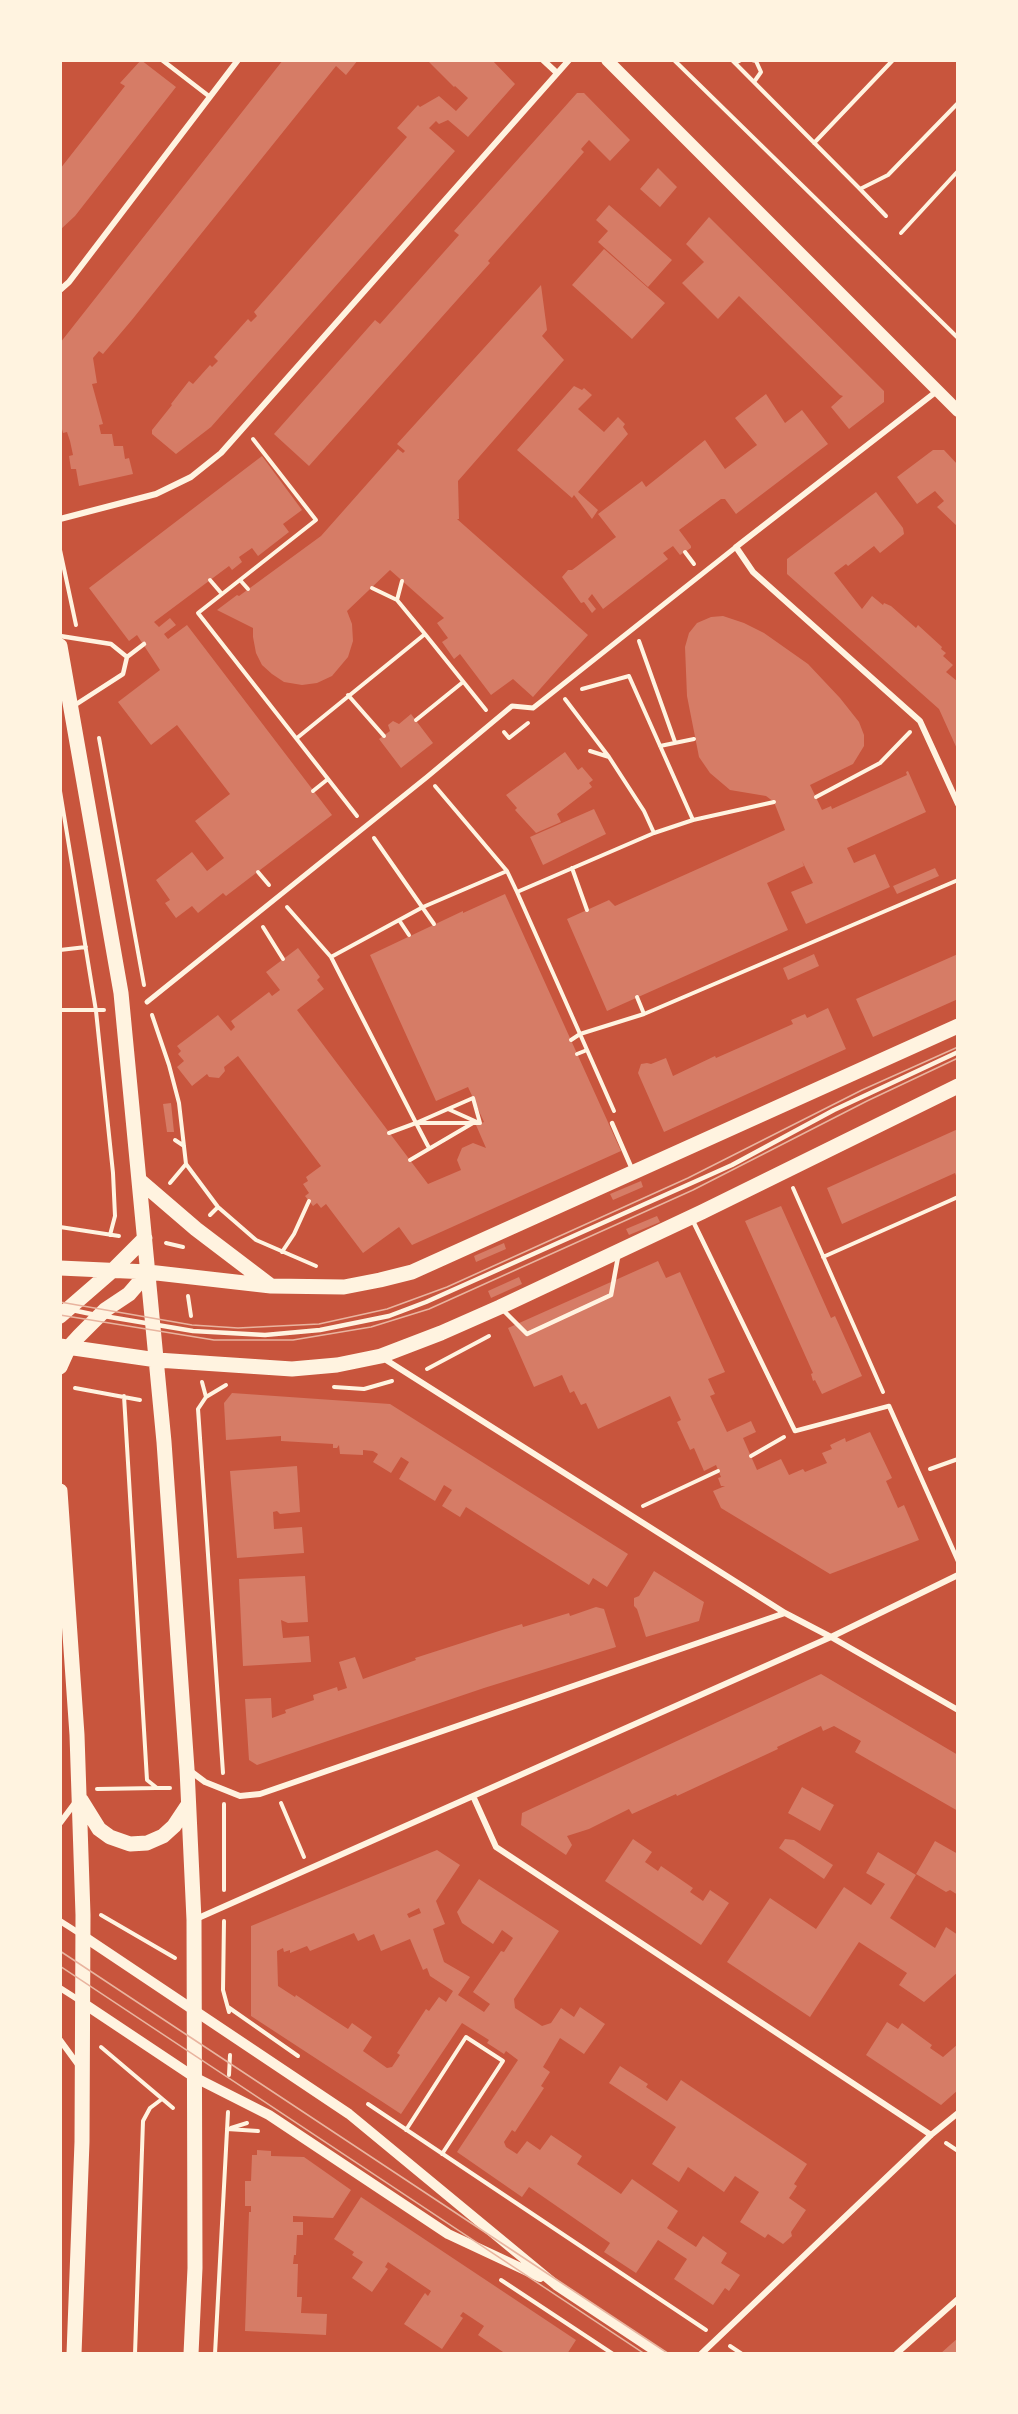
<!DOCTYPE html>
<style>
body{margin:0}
#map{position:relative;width:1018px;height:2414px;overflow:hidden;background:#c8553d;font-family:"Playfair Display",serif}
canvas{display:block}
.frame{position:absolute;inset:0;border:62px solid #fff3e0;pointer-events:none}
</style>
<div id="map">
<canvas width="1018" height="2414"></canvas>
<div class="frame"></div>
</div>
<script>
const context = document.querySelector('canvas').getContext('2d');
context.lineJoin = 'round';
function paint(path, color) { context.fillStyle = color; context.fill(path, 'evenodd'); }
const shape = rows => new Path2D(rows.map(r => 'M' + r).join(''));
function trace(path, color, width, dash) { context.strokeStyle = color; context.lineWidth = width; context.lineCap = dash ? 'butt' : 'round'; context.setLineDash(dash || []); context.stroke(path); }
paint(shape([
 [141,60,176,87,75,216,60,230,60,169,125,86,120,83],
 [283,60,358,60,346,75,336,66,131,321,103,354,99,351,93,358,97,383,92,384,103,424,99,425,101,434,112,434,114,446,123,446,125,459,129,458,133,474,79,486,76,469,71,469,69,456,73,455,70,441,67,432,63,433,60,422,60,411,62,410,60,343],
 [427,60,492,60,515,84,468,137,448,120,439,124,436,121,429,128,455,151,211,427,176,454,152,434,152,430,172,405,171,404,189,381,193,384,210,365,212,367,218,361,214,357,248,319,251,322,257,316,254,312,407,137,397,128,418,105,420,107,439,96,456,111,468,98,455,86,454,87],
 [577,93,584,93,630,140,610,161,589,140,581,149,584,152,488,261,490,263,309,466,274,434,375,320,380,324,459,235,454,231],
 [658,168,677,187,660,207,640,189],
 [609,205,672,260,648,287,598,242,608,231,596,220],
 [709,217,884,391,884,402,849,429,831,407,843,396,840,395,739,296,718,319,682,283,704,262,686,244],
 [604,249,665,303,632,339,572,285],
 [541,285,547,330,542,336,564,360,458,481,459,519,457,519,588,635,533,697,513,679,491,695,460,654,454,659,442,642,448,638,437,623,444,618,390,570,347,611,352,624,353,641,348,657,332,676,317,683,302,685,284,682,272,674,262,665,256,653,253,637,253,628,217,610,237,595,239,596,321,536,398,449,403,453,405,451,397,444],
 [574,386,582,390,584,388,592,395,578,409,604,432,618,417,625,424,623,427,628,434,578,492,598,510,592,519,574,495,572,498,517,450],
 [766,394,785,423,802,410,828,444,736,514,725,499,721,499,679,530,691,546,691,548,680,555,673,546,663,553,668,559,603,609,592,594,588,599,596,609,592,613,584,602,581,603,562,577,568,570,572,570,616,537,598,514,642,481,646,487,705,440,725,469,757,445,735,418],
 [933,450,944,450,958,465,958,527,937,507,944,501,935,491,917,504,897,477],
 [262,456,302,510,283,524,289,532,258,556,252,548,239,557,242,562,232,570,229,566,154,622,159,627,170,618,176,625,164,634,168,639,187,625,332,815,226,896,223,893,198,913,192,906,176,918,165,903,170,900,156,880,192,852,207,871,224,858,195,821,230,794,177,725,151,745,118,702,160,670,137,635,129,641,89,588],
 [876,492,903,528,904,534,880,553,874,546,848,566,846,564,834,573,862,609,872,596,883,605,884,603,891,606,916,628,918,625,942,647,941,649,946,653,943,656,953,665,946,672,957,681,958,680,958,751,939,709,787,574,787,559],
 [723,616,744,623,764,633,808,664,840,698,859,722,864,735,864,746,853,764,810,785,822,810,831,806,832,809,907,775,906,772,908,771,926,812,847,848,854,863,875,854,890,887,806,924,791,892,813,883,802,861,804,866,767,883,788,930,607,1011,567,919,609,900,615,906,785,830,774,802,766,796,730,790,710,773,699,757,687,696,685,647,689,633,697,623,711,617],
 [411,714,433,743,401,768,379,739,390,731,388,725,393,721,399,724],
 [565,752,578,770,582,767,593,780,589,783,592,787,557,814,561,822,536,833,515,810,517,808,506,795],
 [594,809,606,834,543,865,530,837],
 [935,868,939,876,897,894,893,886],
 [505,894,621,1151,412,1245,399,1227,363,1253,326,1204,321,1208,317,1203,313,1206,305,1196,309,1193,303,1184,308,1181,306,1177,321,1166,238,1056,224,1067,225,1071,219,1078,209,1077,207,1074,192,1086,177,1067,184,1061,178,1054,181,1051,177,1046,218,1015,231,1031,235,1027,231,1021,269,992,272,996,280,990,266,972,298,948,320,977,317,980,324,989,297,1010,428,1184,461,1170,457,1160,462,1148,473,1143,486,1148,476,1125,484,1122,468,1087,436,1101,370,955,463,911,463,913],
 [814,954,819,966,788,980,783,968],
 [958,954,958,999,873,1037,856,999],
 [828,1008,846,1049,664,1132,638,1073,641,1064,647,1063,651,1064,666,1058,673,1076,715,1056,716,1058,793,1024,791,1020,805,1014,807,1018],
 [171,1103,174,1132,167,1132,163,1104],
 [958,1129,958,1181,955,1173,842,1224,827,1188],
 [641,1181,643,1187,613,1200,610,1194],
 [781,1206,831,1318,835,1316,862,1376,822,1394,815,1380,813,1381,811,1374,813,1373,745,1221],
 [657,1216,660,1222,629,1235,626,1229],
 [504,1243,506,1249,476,1262,474,1256],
 [658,1261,666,1278,680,1272,725,1372,708,1379,715,1394,710,1396,727,1432,751,1421,756,1432,743,1438,757,1470,781,1459,789,1475,803,1469,805,1472,827,1463,822,1453,832,1449,830,1445,845,1438,846,1442,870,1432,892,1478,886,1481,898,1508,904,1505,919,1540,830,1574,721,1508,713,1491,725,1486,721,1486,718,1478,721,1477,716,1465,704,1471,694,1448,690,1450,677,1422,681,1420,670,1396,598,1429,586,1403,581,1405,574,1391,570,1393,562,1375,534,1387,508,1328],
 [519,1277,522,1284,491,1298,488,1291],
 [232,1393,390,1404,628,1554,607,1587,593,1578,589,1585,466,1507,460,1517,442,1506,452,1490,444,1485,435,1501,399,1479,409,1462,401,1457,391,1473,373,1462,378,1454,373,1451,363,1450,363,1455,340,1454,339,1445,337,1448,333,1448,333,1444,281,1441,281,1436,226,1440,224,1403],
 [297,1466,300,1512,280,1514,277,1511,273,1512,274,1529,302,1527,304,1553,237,1558,230,1471],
 [654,1571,704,1602,699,1621,646,1637,637,1609,634,1606,634,1598,639,1596],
 [305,1576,308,1622,288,1623,281,1620,283,1638,309,1636,311,1662,243,1666,239,1579],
 [596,1607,604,1609,616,1647,484,1688,257,1765,249,1760,245,1699,271,1698,272,1718,286,1713,285,1710,314,1700,313,1695,337,1687,338,1691,347,1688,339,1662,355,1657,363,1679,416,1660,415,1658,502,1630,522,1624,523,1627,569,1613,570,1616],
 [821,1674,958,1755,958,1811,855,1752,861,1741,834,1726,823,1731,821,1726,777,1747,778,1749,677,1796,676,1794,632,1814,629,1809,589,1829,567,1836,572,1845,566,1855,521,1825,522,1813],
 [802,1787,834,1805,820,1831,788,1813],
 [633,1839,652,1852,645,1862,658,1871,661,1866,693,1888,690,1892,703,1901,710,1890,729,1903,701,1945,605,1881],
 [785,1839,794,1840,833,1865,824,1879,779,1848],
 [935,1841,958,1854,958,1895,950,1890,946,1892,916,1874],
 [437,1850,460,1865,436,1901,445,1924,433,1929,444,1962,470,1977,458,1995,484,2012,490,2004,473,1992,501,1951,504,1952,513,1938,502,1930,493,1944,462,1923,457,1912,479,1879,559,1931,514,1999,515,2008,542,2026,551,2023,561,2008,574,2017,580,2007,605,2024,584,2054,560,2038,543,2067,550,2072,541,2086,544,2088,515,2132,512,2130,504,2142,506,2147,517,2154,527,2141,540,2150,551,2135,582,2156,577,2164,621,2194,632,2179,678,2211,667,2228,696,2247,703,2236,727,2253,721,2263,740,2275,729,2291,725,2288,713,2305,674,2279,687,2259,658,2240,636,2273,604,2252,610,2243,529,2187,522,2197,457,2152,518,2060,506,2051,504,2054,487,2043,489,2040,462,2023,401,2114,251,2016,251,1926],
 [419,1908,421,1913,409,1918,407,1914],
 [354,1933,358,1941,374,1934,381,1951,410,1939,423,1970,427,1968,430,1976,453,1991,446,2002,439,1997,429,2011,426,2009,397,2053,400,2055,392,2067,387,2068,363,2051,372,2037,352,2023,348,2029,296,1995,295,1997,278,1986,277,1951,283,1948,284,1952,290,1950,290,1953,307,1946,310,1951],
 [878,1852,916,1875,890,1918,935,1948,946,1927,958,1935,958,1972,924,2002,899,1985,907,1973,859,1942,810,2017,727,1962,770,1898,816,1929,844,1887,871,1905,885,1884,866,1873],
 [887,2022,898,2029,902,2023,932,2045,930,2048,943,2057,958,2044,958,2090,941,2105,866,2055],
 [620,2066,648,2084,646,2087,667,2101,681,2080,807,2164,794,2184,797,2186,789,2198,806,2210,791,2232,792,2236,783,2244,768,2234,765,2238,740,2222,759,2192,735,2176,724,2192,688,2167,679,2182,652,2164,676,2127,609,2083],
 [257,2150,271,2151,271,2156,304,2157,351,2190,333,2218,293,2216,293,2222,303,2222,303,2235,297,2235,296,2255,294,2255,293,2264,298,2264,297,2297,302,2297,301,2313,327,2314,326,2335,245,2331,249,2212,251,2212,251,2206,245,2206,245,2181,251,2181,252,2155,257,2155],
 [361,2197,576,2340,567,2354,506,2354,478,2335,484,2326,463,2312,460,2316,463,2318,442,2349,404,2324,425,2293,428,2296,431,2291,388,2262,385,2267,388,2269,372,2292,352,2278,363,2262,352,2255,354,2252,334,2239],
 [958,2338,958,2354,940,2354,950,2345]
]), '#d67c66');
trace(shape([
 [674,60,958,338],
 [732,60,860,189,888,175,958,103],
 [752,60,756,61,761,72,754,82],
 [735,63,741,60],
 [814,143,893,60],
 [860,189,886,216],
 [901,233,958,171],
 [253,439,316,520,198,613,357,816],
 [60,550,76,625],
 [685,552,694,564],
 [210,580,222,594],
 [240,580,248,589],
 [372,588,397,600],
 [425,634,486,710],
 [639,641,675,742],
 [582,689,629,676,693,820,774,802],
 [348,695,384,736],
 [565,699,609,757,590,751],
 [416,720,463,682],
 [504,732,509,738,528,723],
 [99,738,144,985],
 [297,738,425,634,397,600,402,581],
 [660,746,694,739],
 [609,757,644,811,654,833],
 [435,786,507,871,517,892],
 [60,791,96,1011,113,1173,115,1216,110,1235],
 [313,791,328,779],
 [816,797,880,763,910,732],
 [374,838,434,924],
 [572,868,587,910],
 [258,872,269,885],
 [287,907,331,957,416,1123,473,1098,480,1123],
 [399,920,409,935],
 [263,927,283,959],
 [60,950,86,947],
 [331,957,423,907,507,871],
 [60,1010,104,1010],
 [644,1014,958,880],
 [152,1015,169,1065,179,1103,186,1164,218,1207,256,1240,316,1266],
 [571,1040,580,1034,517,892,654,833,693,820],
 [577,1054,587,1050],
 [448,1109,477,1122],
 [614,1111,580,1034,644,1014,637,997],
 [416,1123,429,1148],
 [389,1133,416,1123,480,1123],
 [175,1140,184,1146],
 [410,1160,473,1123],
 [170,1183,186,1164],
 [793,1188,883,1392],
 [210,1215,218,1207],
 [60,1227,119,1236],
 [166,1243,183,1247],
 [282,1252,294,1234,309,1201],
 [823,1257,958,1197],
 [188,1296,191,1316],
 [427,1369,489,1336],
 [202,1382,206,1397,198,1409,223,1773],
 [334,1387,364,1389,392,1381],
 [75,1388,140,1400],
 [124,1396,147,1780,157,1788,170,1788],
 [206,1397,226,1385],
 [751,1456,784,1437],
 [930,1469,958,1459],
 [643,1506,718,1471],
 [97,1789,156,1788],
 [281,1803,304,1857],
 [224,1804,224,1890],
 [101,1915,175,1958],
 [224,1921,223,1990,229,2012],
 [228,2007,298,2056],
 [101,2047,173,2108],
 [229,2075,230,2055],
 [368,2104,706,2330],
 [231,2128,247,2123],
 [227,2129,258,2131],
 [406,2130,466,2037,503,2061,442,2154],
 [946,2143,958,2151],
 [501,2280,613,2354],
 [730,2346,742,2354],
 [135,2354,143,2121,150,2108,162,2099],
 [215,2354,228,2112]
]), '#fff3e0', 4);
trace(shape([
 [162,60,210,97],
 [60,636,111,644,127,657],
 [75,705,123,674,127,657,144,644],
 [612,1123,632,1169],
 [692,1219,795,1431,889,1406,958,1561],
 [502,1309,527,1334,611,1295,618,1257],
 [72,1310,96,1315],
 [104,1316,193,1331,265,1335,320,1330,389,1316,426,1302,732,1165,834,1110,958,1052]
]), '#fff3e0', 4.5);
trace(shape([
 [147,1002,427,777,512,706,533,708,736,547]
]), '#fff3e0', 5);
trace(shape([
 [543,60,557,73],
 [60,290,69,282,238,60],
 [937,391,736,547,753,572,920,721,958,804],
 [60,519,156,494,191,477,221,453,569,60],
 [383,1358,785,1613,831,1637,958,1710],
 [189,1770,205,1782,240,1796,260,1794,785,1613],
 [473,1796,496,1847,931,2135],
 [60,1823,75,1803],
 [196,1919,831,1637,958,1575],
 [60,1921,82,1935],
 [60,1988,82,2002],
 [60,2040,79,2066],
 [701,2354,931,2135,958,2113],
 [896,2354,958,2299]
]), '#fff3e0', 6);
trace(shape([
 [83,1936,349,2114,556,2285,660,2354],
 [83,2003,194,2077,269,2115,448,2234,540,2277]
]), '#fff3e0', 10);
trace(shape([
 [607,60,958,411]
]), '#fff3e0', 12);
trace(shape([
 [60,646,121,993,164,1442,187,1769,194,1920,195,2268,191,2354],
 [139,1180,196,1229,271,1286],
 [60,1268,148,1272,271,1286,344,1287,380,1280,412,1272,958,1026],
 [60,1316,113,1270,145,1238],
 [60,1346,157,1360,292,1369,337,1365,381,1356,441,1333,500,1307,702,1212,958,1086],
 [60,1367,69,1347,79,1336,105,1310,129,1294,148,1272],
 [60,1491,77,1735,83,1915,82,2142,74,2354],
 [81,1800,99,1829,110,1837,130,1844,147,1843,163,1836,174,1826,188,1805]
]), '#fff3e0', 15);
trace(shape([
 [60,1302,192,1325,238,1328,319,1324,387,1309,447,1287,688,1178,862,1090,958,1047],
 [60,1315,214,1340,293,1340,371,1327,429,1309,693,1190,867,1101,958,1058],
 [60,1951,669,2354],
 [60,1966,645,2354]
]), '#e9b49f', 1.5);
</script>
